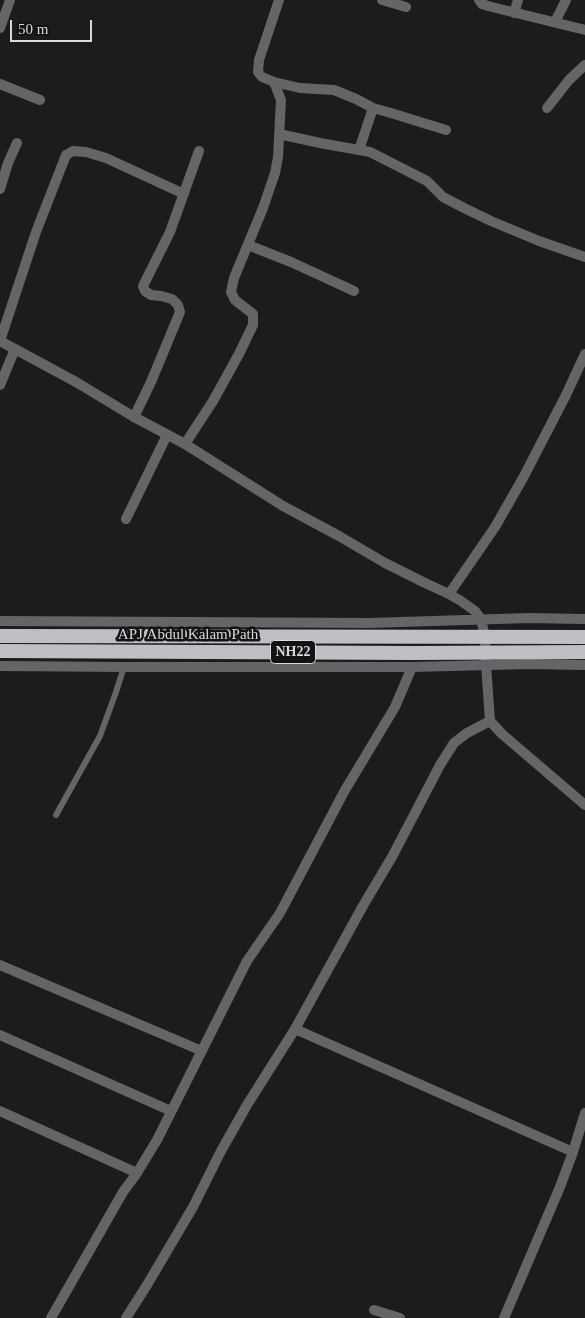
<!DOCTYPE html>
<style>
body{margin:0}
#map{position:relative;width:585px;height:1318px;overflow:hidden;background:#1c1b1d;font-family:Georgia,serif}
canvas{display:block}
.scale{position:absolute;left:10px;top:20px;width:82px;height:22px;box-sizing:border-box;border:2px solid #dad9db;border-top:0;padding-left:6px;font-size:15px;line-height:18px;white-space:nowrap;color:#dad9db;-webkit-text-stroke:4px #131214;paint-order:stroke}
</style>
<div id="map">
<canvas width="585" height="1318"></canvas>
<div class="scale">50 m</div>
</div>
<script>
const context = document.querySelector('canvas').getContext('2d');
context.lineJoin = 'round';
const shape = rows => new Path2D(rows.map(r => 'M' + r).join(''));
function trace(path, color, width, dash) { context.strokeStyle = color; context.lineWidth = width; context.lineCap = dash ? 'butt' : 'round'; context.setLineDash(dash || []); context.stroke(path); }
function label(font, color, halo, rows, align = 'center') {
  context.font = font + ' Georgia,serif'; context.lineWidth = 5; context.setLineDash([]); context.textBaseline = 'middle'; context.strokeStyle = halo; context.fillStyle = color; for (const [text, x, y, turn = 0] of rows) {
    context.save(); context.translate(x, y); context.rotate((+turn || 0) * Math.PI / 180); context.textAlign = isNaN(turn) ? turn : align; if (halo) context.strokeText(text, 0, 0); context.fillText(text, 0, 0); context.restore();
  }
}
trace(shape([
 [56,815,100,736,116,692,124,667]
]), '#646567', 6);
trace(shape([
 [279,0,259,60,258,72,262,77,274,82,300,88,334,90,356,99,373,108,391,113,446,130],
 [382,0,406,7],
 [479,0,482,4,488,6,585,30],
 [514,13,518,0],
 [555,22,566,0],
 [0,28,10,0],
 [0,84,40,100],
 [547,108,569,80,585,65],
 [279,134,320,143,370,152,427,181,443,197,464,208,491,221,539,241,585,257],
 [359,150,373,108],
 [0,189,8,163,17,143],
 [248,245,291,262,354,291],
 [0,341,36,232,66,155,73,151,86,152,106,158,184,194],
 [0,385,15,349],
 [134,417,151,382,180,312,178,305,172,299,161,296,151,295,145,291,143,286,170,232,199,151],
 [185,444,213,401,239,354,253,325,253,314,235,300,231,292,234,278,263,208,275,173,278,157,281,100,274,82],
 [126,519,167,435],
 [449,594,495,527,523,478,566,395,585,354],
 [486,665,490,721,502,734,585,805],
 [0,965,202,1051],
 [295,1029,573,1152],
 [0,1035,171,1111],
 [0,1111,137,1173],
 [374,1310,400,1318],
 [51,1318,123,1192,137,1173,157,1140,247,961,280,913,345,790,395,707,412,667],
 [126,1318,147,1285,193,1207,221,1151,247,1105,295,1029,364,904,392,857,440,765,454,743,467,733,490,721],
 [504,1318,560,1187,573,1152,585,1113]
]), '#646567', 10);
trace(shape([
 [0,341,76,382,134,417,185,444,283,506,339,536,385,563,425,583,449,594,461,601,475,611,481,619,485,637,486,665],
 [0,621,369,623,529,618,585,619],
 [0,666,124,667,412,667,529,664,585,665]
]), '#646567', 10);
trace(shape([
 [0,636,585,637],
 [0,651,413,653,585,652]
]), '#bec0c4', 14);
for (const [x, y, w] of [
 [293,652,45]
]) { const box = new Path2D(); box.roundRect(x - w / 2, y - 11.5, w, 23, 4); context.fillStyle = '#131214'; context.fill(box); trace(box, '#dad9db', 1); }
label('bold 14px', '#dad9db', null, [
 ["NH22",293,652]
]);
label('15px', '#dad9db', '#131214', [
 ["APJ Abdul Kalam Path",188,635]
]);
</script>
